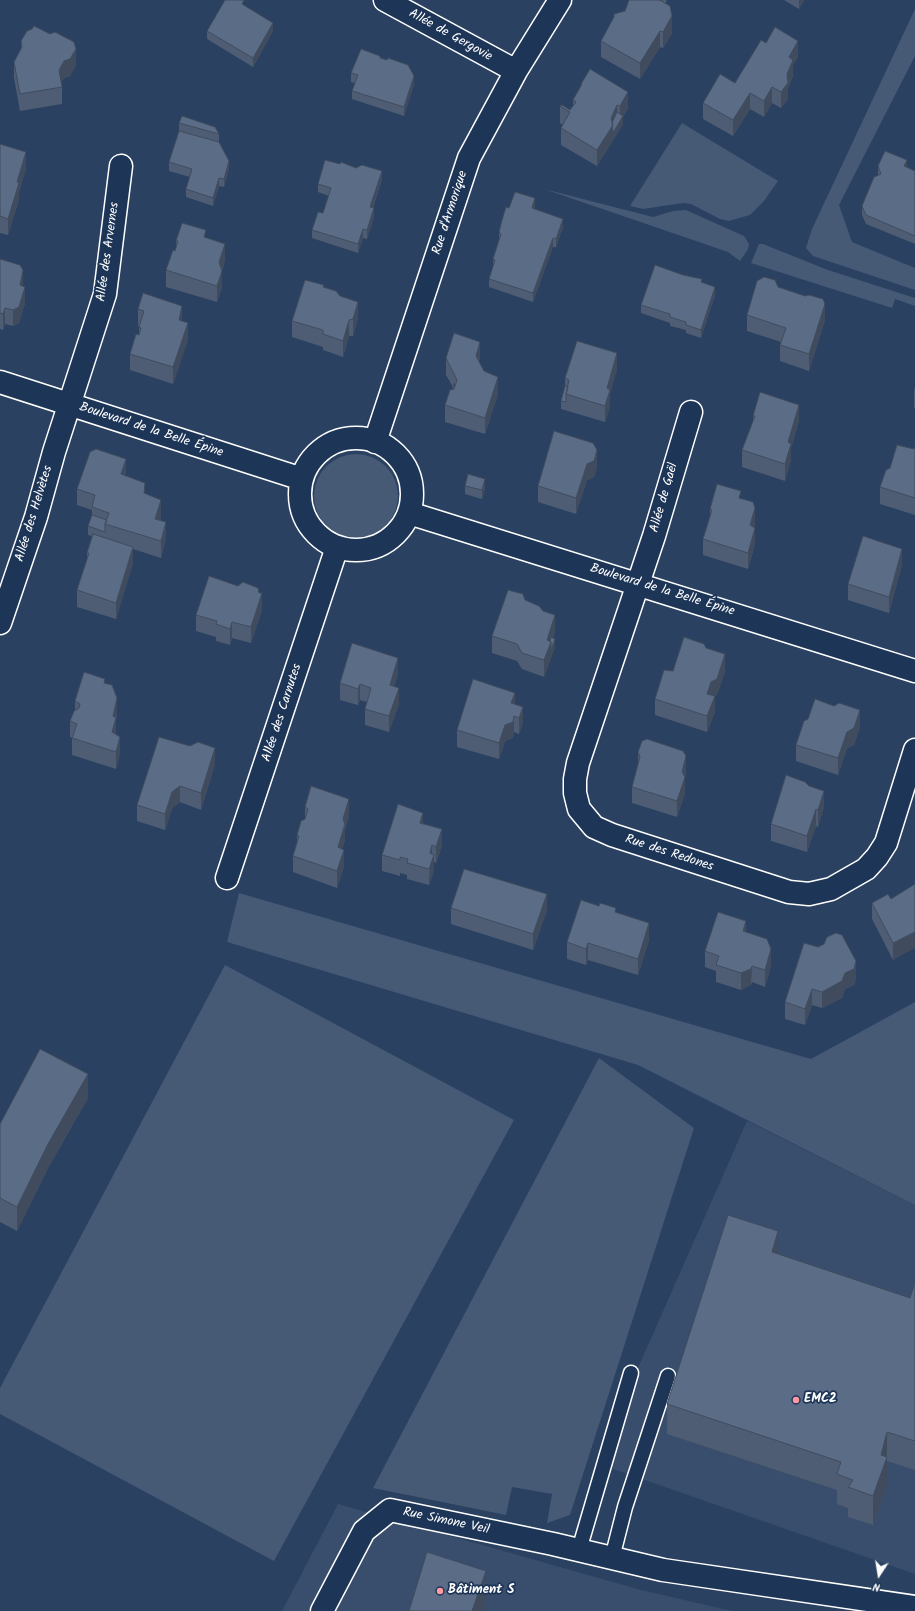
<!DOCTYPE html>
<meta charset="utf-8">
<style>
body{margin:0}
#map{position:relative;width:915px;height:1611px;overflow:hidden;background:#2a4161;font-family:Kalam,sans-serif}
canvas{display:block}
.north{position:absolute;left:859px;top:1555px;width:40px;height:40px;-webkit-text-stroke:3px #1d3557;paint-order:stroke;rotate:192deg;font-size:11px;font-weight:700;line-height:16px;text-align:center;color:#fff}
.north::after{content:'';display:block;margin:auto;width:14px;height:18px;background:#fff;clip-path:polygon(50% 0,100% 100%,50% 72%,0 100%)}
</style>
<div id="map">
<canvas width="915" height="1611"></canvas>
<div class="north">N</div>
</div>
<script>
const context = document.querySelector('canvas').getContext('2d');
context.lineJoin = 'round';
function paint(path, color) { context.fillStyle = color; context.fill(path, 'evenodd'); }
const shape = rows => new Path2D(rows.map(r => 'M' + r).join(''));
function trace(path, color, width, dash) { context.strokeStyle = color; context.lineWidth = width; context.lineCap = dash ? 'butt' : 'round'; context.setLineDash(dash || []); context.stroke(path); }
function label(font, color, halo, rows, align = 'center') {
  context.font = font + ' Kalam,sans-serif'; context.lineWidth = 3.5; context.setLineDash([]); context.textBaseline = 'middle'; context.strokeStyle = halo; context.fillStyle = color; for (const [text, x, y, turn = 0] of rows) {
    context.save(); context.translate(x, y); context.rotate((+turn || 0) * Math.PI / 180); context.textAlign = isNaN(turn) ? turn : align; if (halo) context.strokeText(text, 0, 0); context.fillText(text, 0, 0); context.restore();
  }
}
paint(shape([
 [747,1121,915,1205,915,1574,596,1463],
 [338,1504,641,1590,732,1611,282,1611]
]), '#394e6c');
paint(shape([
 [915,9,915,56,839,205,852,242,915,268,915,290,813,256,806,248,812,229],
 [682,123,778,181,764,201,750,215,729,221,720,219,691,204,683,203,643,209,630,206],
 [544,189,653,217,673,211,686,210,744,236,749,244,748,249,740,261,728,252],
 [759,244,763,244,828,270,915,298,915,306,895,299,892,308,751,263],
 '314 496a42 42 0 1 1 84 0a42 42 0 1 1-84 0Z',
 [239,893,811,1059,915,1002,915,1205,638,1065,227,942],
 [225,965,514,1120,274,1561,0,1414,0,1388],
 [599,1058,694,1128,570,1515,547,1523,552,1494,512,1487,506,1515,373,1488]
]), '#465975');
const service = shape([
 [579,1550,631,1373],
 [612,1558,625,1507,668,1376]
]);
const minor = shape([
 [385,0,516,71],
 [0,382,302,479],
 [691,412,654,536,578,763,575,779,575,793,579,809,594,827,612,835,789,892,809,894,831,889,866,869,877,857,886,843,915,750],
 '300 494a56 56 0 1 1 112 0a56 56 0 1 1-112 0Z',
 [375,442,469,158,516,71,560,0],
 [409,513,915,671],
 [0,623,36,517,54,452,105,294,121,166],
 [227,878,337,547],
 [322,1611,364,1531,390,1510,553,1544,663,1570,915,1607]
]);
trace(service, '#fff', 17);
trace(minor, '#fff', 25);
trace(service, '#1d3557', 14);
trace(minor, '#1d3557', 22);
paint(shape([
 [784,0,804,0,799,9],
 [667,4,672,33,663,48,660,47,640,79,601,57,601,41,614,18,614,14],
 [244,5,273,31,253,67,207,39,207,31],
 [50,34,76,65,70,76,64,78,61,82,62,87,62,104,20,111,14,78,14,62,21,49,21,41],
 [798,57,793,65,793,76,788,88,788,99,781,108,772,103,764,117,750,109,733,136,703,119,703,103,735,83],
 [380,58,414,84,404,116,352,99,352,91,355,83,351,82,351,73],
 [581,84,628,108,623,117,623,124,597,166,561,145,561,128,563,125,560,123,560,106,570,110,573,106,573,100,581,87],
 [179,123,219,134,219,142,229,169,224,187,219,186,213,206,186,197,186,189,190,177,169,171,169,162,179,131],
 [0,144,26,168,19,192,19,199,8,235,0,233],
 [878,166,907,167,915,171,915,244,866,224,862,215,862,206,878,175],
 [382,179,373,208,374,217,367,239,363,238,358,253,312,238,312,230,323,213,329,196,318,192,318,184],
 [535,206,534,209,563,227,556,247,553,247,533,302,489,287,489,279,493,267,493,259,499,240,499,232,509,208],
 [206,238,225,260,222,271,222,287,217,302,166,287,166,270,175,251,176,247,176,241],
 [0,259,23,286,25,303,19,323,13,326,5,324,3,330,0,329],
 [702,282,715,295,701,338,686,333,686,330,670,326,670,323,641,313,641,305],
 [324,287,340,296,358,318,353,336,349,336,343,357,323,350,323,347,292,337,292,321],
 [778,287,825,320,809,371,780,361,780,345,781,342,747,331,747,315],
 [138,309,182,321,188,339,173,384,130,370,130,354,139,334,139,326,138,326],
 [446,358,480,358,479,362,484,371,498,394,485,434,445,422,445,405,453,387,446,375],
 [617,369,610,393,610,407,605,422,561,409,561,401,565,386,565,378],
 [915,386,915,408,914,407,914,391],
 [753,416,799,421,791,448,791,460,785,481,742,467,742,450,753,421],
 [915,447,915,515,880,504,880,487,890,468,914,449],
 [597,466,594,477,587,480,576,514,538,502,538,486],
 [126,476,145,494,161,517,160,521,166,539,161,558,133,549,133,563,116,619,77,607,77,590,87,560,87,553,92,536,88,535,88,526,92,515,92,510,77,505,77,489],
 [465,486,485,488,482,499,465,494],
 [741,499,755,524,754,527,755,544,748,569,703,555,703,539,710,518,710,509],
 [902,565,889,613,848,600,848,584],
 [525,600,555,631,553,638,555,647,544,677,522,669,517,661,492,653,492,636],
 [262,610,251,643,232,638,230,645,216,641,216,637,196,631,196,615],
 [706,648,725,671,717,695,715,696,715,712,707,732,655,715,655,699,673,671],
 [398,674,394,686,399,704,389,732,365,725,365,709,367,702,360,700,358,705,340,700,340,683],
 [105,683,117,714,116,720,116,734,120,753,116,769,72,755,72,738,70,737,70,721,75,710,75,701],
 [515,704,523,723,519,734,514,732,513,738,505,741,499,759,457,747,457,730],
 [860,726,854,745,847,748,838,775,796,761,796,745],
 [638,752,686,773,685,777,685,793,677,817,632,803,632,787,638,764],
 [215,764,201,810,180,802,172,808,165,830,137,821,137,805],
 [809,786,824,807,818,827,816,826,807,852,771,841,771,824],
 [305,807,349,816,345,829,345,840,342,849,344,866,337,888,293,872,293,856,297,844,297,835,305,818],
 [423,823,442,846,436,863,434,862,434,871,429,885,407,879,407,875,400,873,400,876,382,871,382,855],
 [915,884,893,960,872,919,872,903,891,899],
 [451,908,547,910,533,950,451,924],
 [616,912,649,940,638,975,588,960,586,965,567,959,567,942],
 [746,932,771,966,765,987,752,982,751,985,741,990,716,982,716,971,705,967,705,951],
 [804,943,856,978,854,985,845,989,842,998,822,1008,812,1005,805,1025,785,1019,785,1002],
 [88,1098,48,1168,17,1231,0,1222,0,1124],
 [778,1254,910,1298,915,1283,915,1470,887,1461,887,1487,873,1525,848,1517,848,1508,837,1504,837,1490,667,1434,667,1404]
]), '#4e5d73');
paint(shape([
 [799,0,804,0,799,9],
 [672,16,672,33,663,48,663,32],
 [273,23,273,31,253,67,253,58],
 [660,31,660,47,640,79,640,63],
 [798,41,798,57,793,65,793,76,788,88,788,99,781,108,781,92,787,74,789,57],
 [76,49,76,65,70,76,64,78,59,86,59,70,64,61],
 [414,76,414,84,404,116,404,107],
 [772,87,772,103,764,117,764,101],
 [628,92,628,108,623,117,623,124,597,166,597,150,617,105,617,121,620,121,620,106],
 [750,93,750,109,733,136,733,120],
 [26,152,26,168,19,192,19,199,8,235,8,219,17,182],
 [907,160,907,168,904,166],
 [229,161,229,169,224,187,224,179],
 [382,171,382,179,370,215,370,207],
 [219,178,219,186,213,206,213,198],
 [535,198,535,206,532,216,532,208],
 [374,208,374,217,367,239,367,230],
 [563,219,563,227,556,247,556,239],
 [363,229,363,238,358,253,358,244],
 [553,238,553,247,533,302,533,293],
 [225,244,225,260,219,278,219,262],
 [23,270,23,287,20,285],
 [222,271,222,287,217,302,217,286],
 [25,287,25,303,19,323,13,326,13,310],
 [715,287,715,295,701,338,701,330],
 [358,302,358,318,353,336,353,319],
 [825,304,825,320,809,371,809,354],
 [182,306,182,322,179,320],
 [5,308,5,324,3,330,3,314],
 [349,320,349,336,343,357,343,341],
 [188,323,188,339,173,384,173,367],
 [480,342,480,358,476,373,476,356],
 [617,353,617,369,610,393,610,407,605,422,605,406,607,388],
 [498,377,498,394,485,434,485,418],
 [799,405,799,421,791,448,791,460,785,481,785,464,788,442],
 [597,450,597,466,594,477,587,480,576,514,576,498,587,464],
 [126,459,126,475,121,474],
 [485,479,485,488,482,499,482,490],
 [145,483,145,499,144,493],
 [161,500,161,517,155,535,155,519],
 [755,508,755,524,750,542,750,525],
 [166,522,166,539,161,558,161,541],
 [755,528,755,544,748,569,748,553],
 [133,547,133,563,116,619,116,603],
 [902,549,902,565,889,613,889,597],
 [262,593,262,610,251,643,251,627],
 [555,615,555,631,551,645,555,639,555,647,544,677,544,660,547,640],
 [232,622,232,638,230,645,230,629],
 [725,654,725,671,717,695,715,696,715,712,707,732,707,694,711,682],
 [398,658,398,674,390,701,390,685],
 [360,684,360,700,358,705,358,689],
 [399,688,399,704,389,732,389,716],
 [515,693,515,709,511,703],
 [117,698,117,714,116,720,116,734,112,732,113,716],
 [523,707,523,723,519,734,519,718],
 [860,710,860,726,854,745,847,748,838,775,838,758,847,732],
 [514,716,514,732,513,738,505,741,499,759,499,743,505,725],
 [120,737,120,753,116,769,116,752],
 [215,748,215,764,201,810,201,793],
 [686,756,686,773,685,777,685,793,677,817,677,801,682,772],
 [180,786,180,802,172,808,165,830,165,814,172,792],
 [824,791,824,807,818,827,818,810],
 [349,799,349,816,345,829,345,840,338,864,338,847,343,819],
 [816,809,816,826,807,852,807,836],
 [423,813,423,829,420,823],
 [442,829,442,846,436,863,436,847],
 [432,845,432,859,434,855,434,871,429,885,430,853],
 [344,850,344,866,337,888,337,871],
 [547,894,547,910,533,950,533,934],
 [746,921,746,938,743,931],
 [649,923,649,940,638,975,638,959],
 [915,932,915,948,893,960,893,943],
 [588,943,588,960,586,965,586,949],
 [771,949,771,966,765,987,765,970],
 [856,961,856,978,854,985,845,989,842,998,822,1008,822,992,845,973],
 [752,966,751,985,741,990,741,973],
 [812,989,812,1005,805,1025,805,1009],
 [88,1074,88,1098,48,1168,17,1231,17,1207,48,1144],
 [778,1231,778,1260,772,1252],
 [887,1432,887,1487,873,1525,873,1496,881,1455],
 [486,1571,486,1600,482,1611,472,1611]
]), '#404c5e');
const building = shape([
 [225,0,244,0,242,4,273,23,253,58,207,31,225,0],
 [629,0,660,0,670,6,672,16,663,32,660,31,640,63,601,41,614,17,614,14,625,11,629,0],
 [660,0,665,0,667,1,665,3,660,0],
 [34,26,50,34,55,32,74,42,76,49,70,59,64,61,59,70,62,87,20,94,14,62,22,47,21,41,27,31,32,29,34,26],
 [775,27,798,41,789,57,793,60,787,74,788,83,781,92,772,87,764,101,750,93,733,120,703,103,720,74,735,83,761,40,766,43,775,27],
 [361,49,380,56,380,58,387,60,388,58,408,65,414,76,404,107,352,91,358,75,351,73,361,49],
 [590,69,628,92,620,106,617,105,611,118,613,125,597,150,561,128,570,112,560,106,562,105,570,110,576,102,573,100,582,84,581,84,590,69],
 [617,112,623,116,613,133,612,123,617,112],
 [182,116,215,127,219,134,179,123,182,116],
 [179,131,219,142,229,161,224,179,219,178,213,198,186,189,192,169,169,162,179,131],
 [0,144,26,152,17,182,19,183,8,219,0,216,0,144],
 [885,151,907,160,904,166,915,171,915,236,866,215,862,206,874,177,881,174,878,166,885,151],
 [325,160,340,164,341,162,356,168,362,165,382,171,370,207,374,208,367,230,363,229,358,244,312,230,318,212,323,213,331,188,318,184,325,160],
 [515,192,535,198,532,208,563,219,556,239,553,238,533,293,489,279,495,260,493,259,501,234,499,232,502,220,506,207,509,208,515,192],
 [182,223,206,230,204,237,225,244,219,262,222,271,217,286,166,270,173,250,175,251,178,241,176,241,182,223],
 [0,259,20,265,23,270,20,285,25,287,19,307,13,310,5,308,3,314,0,313,0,259],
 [655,265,683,275,702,279,701,282,715,287,701,330,686,325,686,322,670,317,670,314,641,305,655,265],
 [764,277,775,280,778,287,805,296,809,295,823,299,825,304,809,354,780,345,786,328,747,315,757,281,764,277],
 [305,280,324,285,323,287,336,291,340,296,358,302,353,319,349,320,343,341,323,334,323,330,292,321,305,280],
 [143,293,182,306,179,320,188,323,173,367,130,354,136,334,139,335,141,328,139,327,144,311,138,309,143,293],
 [454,333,480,342,476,356,484,371,498,377,485,418,445,405,450,390,454,389,457,380,446,358,454,333],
 [577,341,617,353,607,388,610,390,605,406,566,394,569,380,565,378,577,341],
 [454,384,455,385,454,389,452,390,454,384],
 [565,386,568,387,566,394,566,402,561,401,565,386],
 [760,392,799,405,788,442,791,444,785,464,742,450,755,416,753,416,760,392],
 [554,431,593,443,597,450,594,461,587,464,576,498,538,486,554,431],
 [897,445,914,449,915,447,915,498,880,487,886,470,890,468,897,445],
 [96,449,126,459,121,474,145,483,144,493,161,500,155,519,166,522,161,541,105,524,109,513,92,507,95,495,77,489,90,452,96,449],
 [468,474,485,479,482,490,465,486,468,474],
 [717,484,741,491,739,498,753,502,755,508,750,525,755,528,748,553,703,539,712,510,710,509,717,484],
 [92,515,107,520,105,524,105,532,88,526,92,515],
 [93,534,133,547,116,603,77,590,89,553,87,553,93,534],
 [863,536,902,549,889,597,848,584,863,536],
 [209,576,238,586,243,582,258,588,259,593,262,593,251,627,232,622,230,629,216,624,217,621,196,615,209,576],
 [508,590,523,594,525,600,539,606,543,611,555,615,547,640,551,642,544,660,522,653,517,644,492,636,508,590],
 [551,637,555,639,551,650,551,642,550,641,551,637],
 [684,637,704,644,706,648,725,654,717,679,711,682,707,694,715,696,707,716,655,699,664,670,673,671,684,637],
 [352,643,398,658,390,685,399,688,389,716,365,709,371,688,360,684,358,689,340,683,352,643],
 [84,672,105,679,104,683,112,685,117,698,113,716,116,718,112,732,120,737,116,752,72,738,77,724,70,721,74,711,79,708,80,704,75,701,84,672],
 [473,679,515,693,511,703,523,707,519,718,514,716,513,722,505,725,499,743,457,730,473,679],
 [815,699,834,706,839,703,860,710,854,728,847,732,838,758,796,745,804,721,808,719,815,699],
 [159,737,190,746,198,742,215,748,201,793,180,786,172,792,165,814,137,805,159,737],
 [647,739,683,751,686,756,682,772,685,777,677,801,632,787,640,757,638,752,642,741,647,739],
 [786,775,805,782,809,786,824,791,818,810,816,809,807,836,771,824,786,775],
 [311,786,349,799,343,819,345,824,338,847,344,850,337,871,293,856,299,836,297,835,301,821,305,819,308,809,305,807,311,786],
 [398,804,423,813,420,823,442,829,436,847,432,845,430,853,434,855,429,869,407,863,408,859,400,857,400,860,382,855,398,804],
 [464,869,547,894,533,934,451,908,464,869],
 [915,884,915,932,893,943,872,903,888,894,891,899,915,884],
 [581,900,599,906,600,903,616,908,615,912,649,923,638,959,588,943,586,949,567,942,581,900],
 [718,912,746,921,743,931,767,939,771,949,765,970,752,966,751,969,741,973,716,965,719,956,705,951,718,912],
 [836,933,842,935,856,961,854,969,845,973,842,981,822,992,812,989,805,1009,785,1002,804,943,818,947,824,944,827,937,836,933],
 [40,1049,88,1074,48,1144,17,1207,0,1198,0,1124,40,1049],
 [728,1215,778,1231,772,1252,910,1298,915,1283,915,1441,887,1432,881,1455,887,1457,873,1496,848,1487,853,1480,837,1474,841,1462,667,1404,728,1215],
 [427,1552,486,1571,472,1611,409,1611,427,1552]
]);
paint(building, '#5b6c86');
trace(building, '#404c5e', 1);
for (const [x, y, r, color] of [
 [796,1400,4,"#ff9aa2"],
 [440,1591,4,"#ff9aa2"]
]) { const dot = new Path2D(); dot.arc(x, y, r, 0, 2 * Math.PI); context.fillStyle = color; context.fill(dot); trace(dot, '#1d3557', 1.5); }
label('13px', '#fff', '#1d3557', [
 ["Allée de Gergovie",450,36,29],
 ["Rue d'Armorique",451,213,-72],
 ["Allée des Arvernes",109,252,-82],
 ["Boulevard de la Belle Épine",151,431,18],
 ["Allée de Gaël",665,498,-74],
 ["Allée des Helvètes",35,514,-73],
 ["Boulevard de la Belle Épine",662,591,17],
 ["Allée des Carnutes",283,713,-72],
 ["Rue des Redones",669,854,18],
 ["Rue Simone Veil",446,1522,12]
]);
label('bold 13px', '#fff', '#1d3557', [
 ["EMC2",804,1400],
 ["Bâtiment S",448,1591]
], 'left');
</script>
